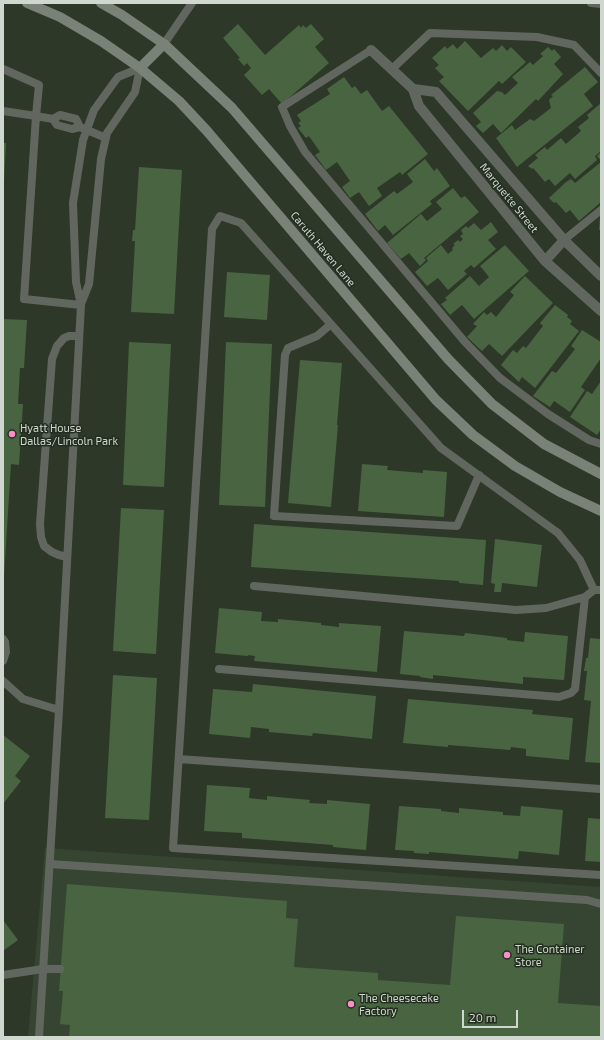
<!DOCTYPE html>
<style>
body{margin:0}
#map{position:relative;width:604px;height:1040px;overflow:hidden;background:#2d3829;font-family:"Exo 2",sans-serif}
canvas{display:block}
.frame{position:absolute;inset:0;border:4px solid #d0d7ce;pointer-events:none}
.scale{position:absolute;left:462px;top:1010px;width:56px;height:18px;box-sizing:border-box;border:2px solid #d0d7ce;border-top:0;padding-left:5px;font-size:12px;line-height:14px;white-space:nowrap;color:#d0d7ce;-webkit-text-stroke:3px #232e20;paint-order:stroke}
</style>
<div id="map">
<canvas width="604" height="1040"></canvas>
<div class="frame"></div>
<div class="scale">20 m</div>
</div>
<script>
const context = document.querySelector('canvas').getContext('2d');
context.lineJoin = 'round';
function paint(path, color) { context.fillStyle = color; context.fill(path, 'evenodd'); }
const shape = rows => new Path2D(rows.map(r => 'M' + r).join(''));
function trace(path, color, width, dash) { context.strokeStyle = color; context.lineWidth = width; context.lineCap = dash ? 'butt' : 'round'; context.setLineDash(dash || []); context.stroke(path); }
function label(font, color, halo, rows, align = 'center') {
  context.font = font + ' "Exo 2",sans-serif'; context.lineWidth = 3; context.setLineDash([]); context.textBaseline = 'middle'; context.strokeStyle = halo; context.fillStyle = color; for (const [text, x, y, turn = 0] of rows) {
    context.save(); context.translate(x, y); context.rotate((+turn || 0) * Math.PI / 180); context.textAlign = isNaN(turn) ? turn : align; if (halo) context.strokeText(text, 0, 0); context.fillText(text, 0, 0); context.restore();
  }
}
paint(shape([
 [45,848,601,887,601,1037,28,1037]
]), '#364532');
paint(shape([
 [238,24,265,55,299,25,301,28,303,25,306,28,311,24,324,39,315,47,329,63,282,104,269,89,262,95,244,75,251,68,247,63,244,66,238,59,240,58,223,38],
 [465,41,481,58,493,48,496,51,502,45,507,51,511,47,526,62,502,84,499,81,468,111,439,81,444,77,435,68,439,65,432,58,445,46,447,49,453,44,457,49],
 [548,47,552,51,554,49,561,57,554,64,563,74,538,101,536,99,501,133,493,124,483,133,476,126,481,122,473,113,497,91,502,92,505,95,518,83,512,77,530,62,533,65,543,56,540,54],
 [585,67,598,82,584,94,593,106,517,167,496,138,512,125,515,130,530,119,534,121,551,108,549,100,553,96,551,95],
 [344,77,352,88,355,86,361,94,367,90,382,111,389,106,428,154,402,175,400,172,377,188,382,196,369,206,359,192,350,198,342,187,350,181,337,162,326,170,315,155,320,152,309,136,306,138,298,128,301,126,298,123,301,121,297,115,330,94,327,89],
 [601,103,601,151,595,156,597,160,575,179,570,173,555,186,549,179,545,182,533,168,532,169,528,166,538,158,535,155,545,147,547,150,561,138,566,144,581,131,578,127,589,118,587,115],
 [3,143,6,143,4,183,3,183],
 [601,152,601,161,597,156],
 [425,159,434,171,437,168,450,186,430,201,432,204,393,235,385,225,378,231,365,214,394,191,397,194,413,182,407,174],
 [601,162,601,202,579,221,570,210,566,213,556,202,554,203,549,198,566,182,571,179,575,183],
 [139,167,182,170,174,314,131,312,135,241,132,241,133,230,135,230],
 [453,188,461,198,465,196,479,212,424,258,426,260,420,266,409,253,401,259,387,243,421,214,427,221,442,209,436,202],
 [600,216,601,216,601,230,599,230],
 [491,222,498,232,488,240,496,249,474,268,471,265,464,271,467,274,448,290,438,278,427,286,415,272,428,261,426,258,441,245,448,254,453,250,452,248,455,245,453,244,458,240,460,242,463,239,460,236,463,234,461,230,466,226,468,228,474,223,481,230],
 [505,245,529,271,474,319,462,305,450,315,441,304,447,300,445,298,470,276,479,286,489,277,480,266],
 [227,272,270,275,267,320,224,317],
 [525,276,553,303,502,356,489,344,482,351,467,337,477,326,473,324,484,312,487,315,491,312,496,317,514,295,510,292],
 [555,305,568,315,567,317,572,321,570,324,579,331,535,388,522,377,519,382,501,365,513,350,517,353,523,346,526,348,543,326,540,323],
 [3,319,27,320,24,368,20,368,18,404,23,404,19,465,11,464,4,577,3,577],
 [582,330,601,342,601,358,581,387,585,390,570,412,554,401,550,407,533,396,552,371,556,373,572,353,575,349,571,346],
 [129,342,171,344,164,487,123,485],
 [226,342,272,344,265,507,219,505],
 [300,360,342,363,337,425,338,425,331,507,288,503],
 [601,381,601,429,597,435,570,417,587,391,592,394],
 [362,464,388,466,387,470,423,473,423,470,447,472,444,517,358,511],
 [121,508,164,510,156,654,113,651],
 [254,524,486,540,483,585,459,583,459,581,251,567],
 [495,539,542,545,537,587,502,583,501,592,494,592,495,584,491,583],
 [219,608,262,612,261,621,278,622,278,619,321,623,321,625,339,627,339,623,381,626,377,672,254,661,255,656,248,655,248,656,215,653],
 [404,631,464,636,465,633,507,638,507,640,524,642,525,632,568,636,564,680,523,677,523,684,433,675,433,679,420,677,420,676,400,674],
 [590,638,601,639,601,763,585,762,591,701,584,700,587,671,584,671,586,658,588,658],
 [113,675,157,678,149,820,105,818],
 [253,684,376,696,372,739,313,733,312,736,269,732,269,729,251,727,250,738,209,734,213,689,252,692],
 [408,699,533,710,532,714,573,718,569,760,526,756,526,749,511,747,510,750,448,745,448,747,403,743],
 [3,735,30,756,15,776,21,781,3,804],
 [207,785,250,788,249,798,267,800,267,796,310,800,309,803,327,804,327,800,370,804,366,850,333,847,333,845,242,838,242,833,204,831],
 [399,806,441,809,441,811,459,813,459,808,503,812,503,815,520,816,521,806,563,810,559,855,519,851,518,859,429,852,429,854,414,853,414,851,395,850],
 [588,818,601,819,601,862,585,861],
 [67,884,287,901,286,918,298,919,294,967,378,973,378,980,450,985,456,916,564,924,558,1003,601,1006,601,1037,69,1037,70,1025,60,1024,63,991,59,991],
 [3,920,18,940,3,951]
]), '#496440');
trace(shape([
 [591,3,601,4],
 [164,44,192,3],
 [371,50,282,107,290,126,305,152,465,342,500,378,548,414,589,440,601,444],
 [3,69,39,85,36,116,3,111],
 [392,69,430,33,537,37,574,45,601,73],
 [53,119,57,125,72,129,80,127],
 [564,240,601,210],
 [81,304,89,284,101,159,107,133,135,92,140,68],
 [81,305,24,299,36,116,53,119,60,115,76,119,80,127,106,138],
 [331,324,317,336,288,348,285,355,274,516,457,526,479,475],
 [67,557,59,555,52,552,44,546,41,537,40,524,52,359,57,346,64,338,69,336,79,336],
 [254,586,516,610,546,608,585,597],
 [601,590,594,590,580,560,558,533,441,448,241,223,220,216,212,229,173,848,601,875],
 [3,639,5,642,6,652,3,661],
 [219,669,559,697,571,693,575,689,585,597,594,590],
 [3,681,23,699,59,710],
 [179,759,601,789],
 [50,864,587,900,601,904],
 [3,975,43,969,60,969],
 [39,1037,59,710,81,305,76,282,73,203,83,140,94,110,118,77,140,68]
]), '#61675f', 8);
trace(shape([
 [371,50,413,89,419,106,545,261,601,311],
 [413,89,436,92,564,240,601,276],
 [545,261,564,240]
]), '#61675f', 10);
trace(shape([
 [27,3,60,17,101,41,140,68,179,101,207,131,436,400,473,435,515,466,560,492,601,511],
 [101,3,122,15,164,44,232,108,448,359,492,404,544,444,601,474],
 [140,68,164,44]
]), '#7a8277', 10);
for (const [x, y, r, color] of [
 [12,434,4,"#fa8fc7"],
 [507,955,4,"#fa8fc7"],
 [351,1004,4,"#fa8fc7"]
]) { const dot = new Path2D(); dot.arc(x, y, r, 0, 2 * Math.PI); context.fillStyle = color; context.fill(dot); trace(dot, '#232e20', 1.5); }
label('11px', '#d0d7ce', '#232e20', [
 ["Marquette Street",509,198,51],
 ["Caruth Haven Lane",323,249,50]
]);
label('11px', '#d0d7ce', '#232e20', [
 ["Hyatt House",20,428],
 ["Dallas/Lincoln Park",20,441],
 ["The Container",515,949],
 ["Store",515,962],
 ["The Cheesecake",359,998],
 ["Factory",359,1011]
], 'left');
</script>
